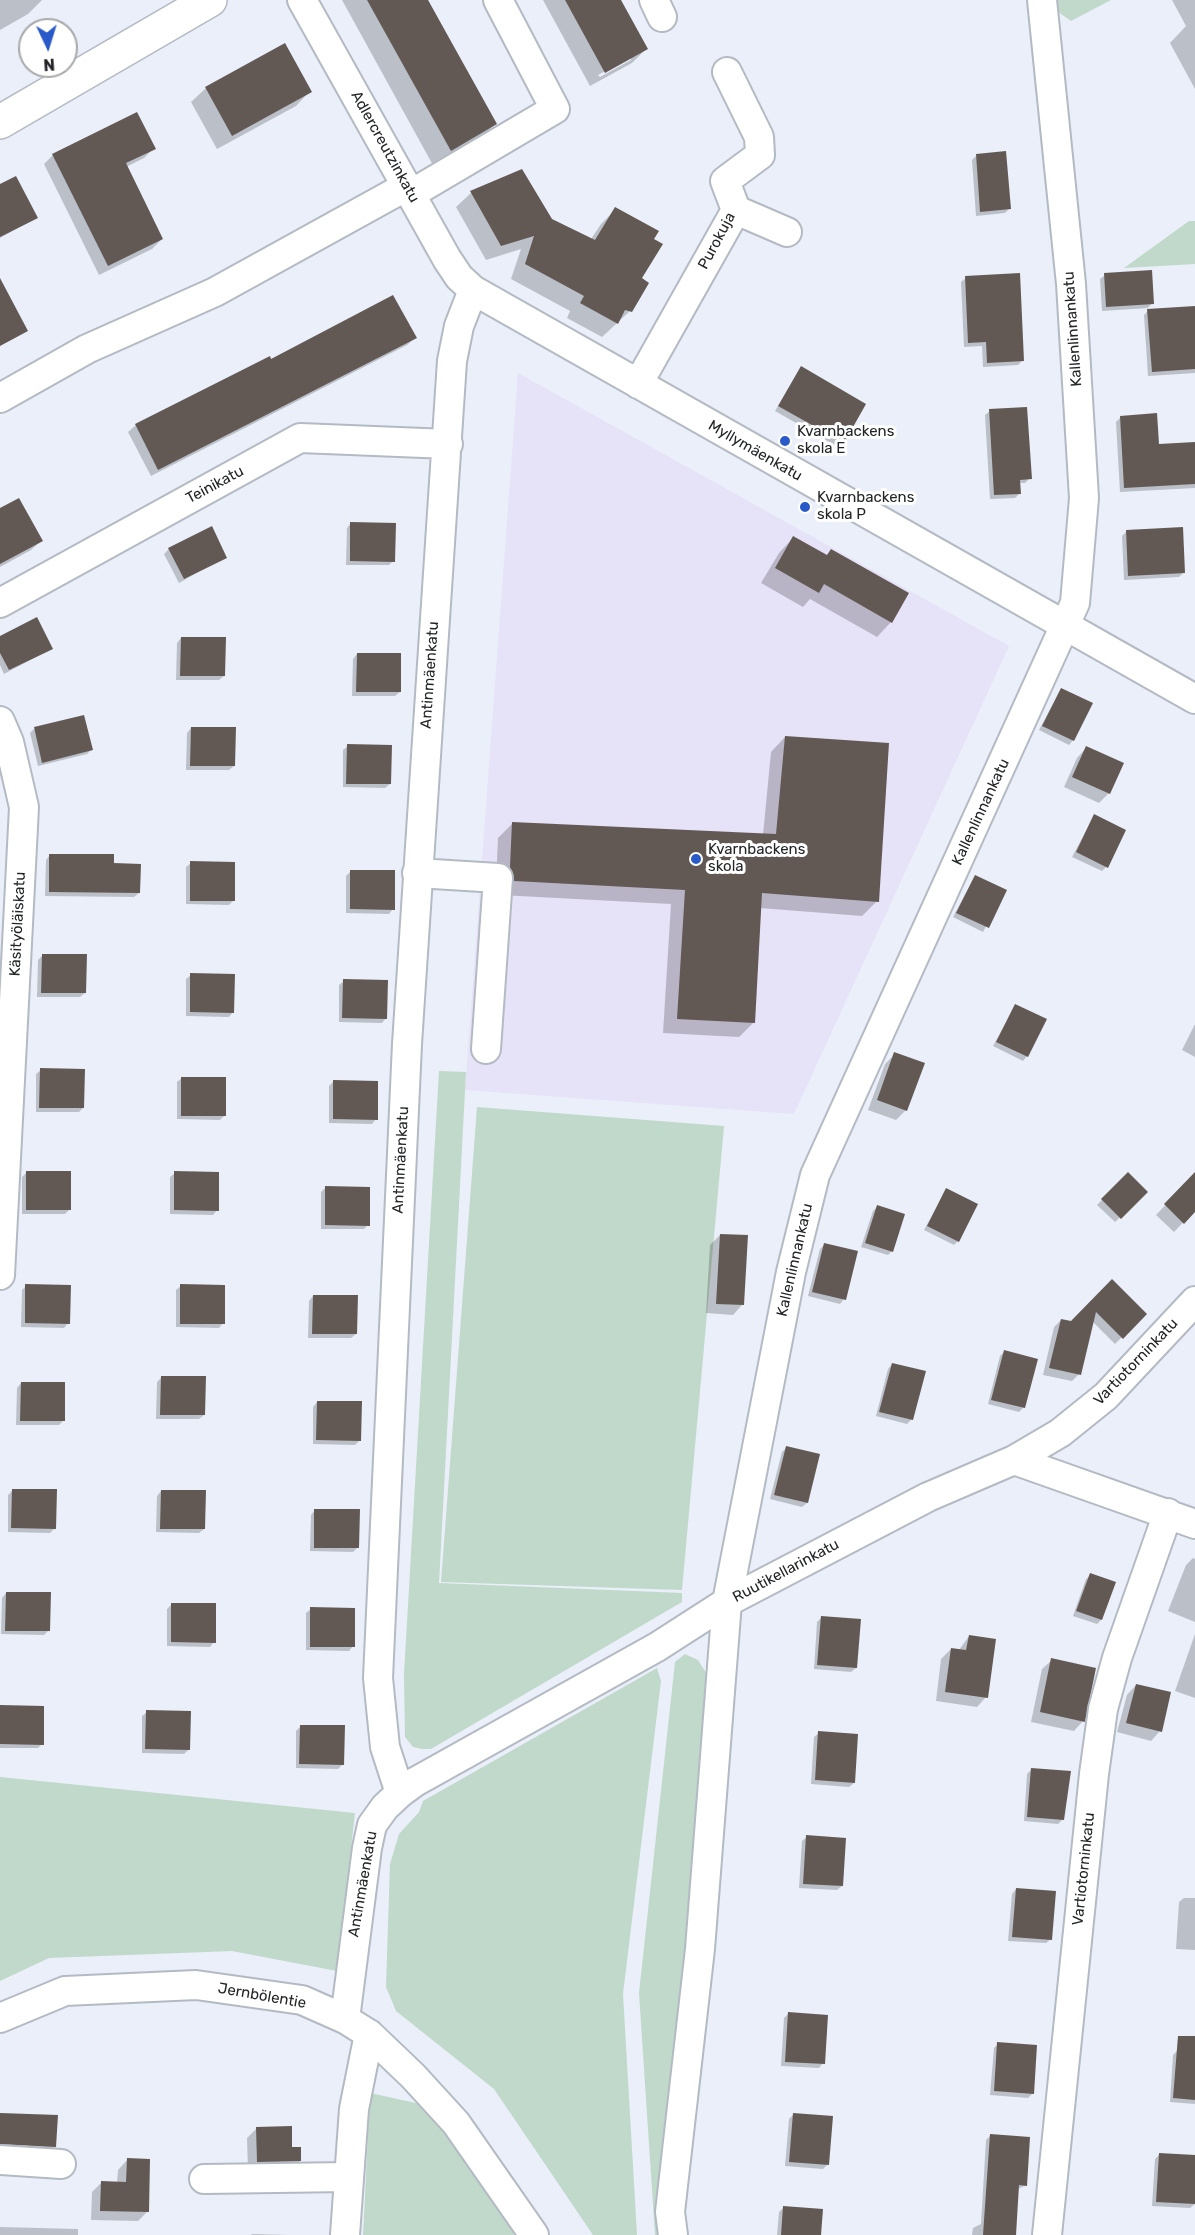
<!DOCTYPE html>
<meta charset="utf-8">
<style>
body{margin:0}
#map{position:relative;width:1195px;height:2235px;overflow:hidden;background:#eaeff9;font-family:Rubik,sans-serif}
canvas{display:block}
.north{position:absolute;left:18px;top:18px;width:60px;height:60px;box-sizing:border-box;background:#fff;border:2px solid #a7a8a9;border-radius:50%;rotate:176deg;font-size:16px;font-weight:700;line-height:24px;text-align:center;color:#232528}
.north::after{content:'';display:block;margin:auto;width:21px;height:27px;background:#2a5ac9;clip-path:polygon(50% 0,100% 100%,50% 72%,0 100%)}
</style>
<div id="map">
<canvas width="1195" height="2235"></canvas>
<div class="north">N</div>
</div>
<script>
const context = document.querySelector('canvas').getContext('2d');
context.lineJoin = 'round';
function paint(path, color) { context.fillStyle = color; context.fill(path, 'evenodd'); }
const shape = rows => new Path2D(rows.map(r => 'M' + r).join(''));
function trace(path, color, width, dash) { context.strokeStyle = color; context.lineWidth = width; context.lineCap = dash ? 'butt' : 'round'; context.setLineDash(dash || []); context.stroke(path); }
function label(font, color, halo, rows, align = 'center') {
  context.font = font + ' Rubik,sans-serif'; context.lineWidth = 6; context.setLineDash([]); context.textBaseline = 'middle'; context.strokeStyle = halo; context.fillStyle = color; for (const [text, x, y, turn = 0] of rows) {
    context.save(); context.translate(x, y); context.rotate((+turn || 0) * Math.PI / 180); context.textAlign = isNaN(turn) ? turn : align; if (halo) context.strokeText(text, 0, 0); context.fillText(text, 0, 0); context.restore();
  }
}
paint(shape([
 [518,373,1009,646,794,1114,465,1090]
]), '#e6e2f8');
paint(shape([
 [1054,0,1111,0,1071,21,1054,9],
 [1189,221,1195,221,1195,264,1124,268],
 [439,1071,466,1072,439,1583,682,1593,682,1602,431,1749,422,1749,413,1747,405,1737,404,1674],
 [477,1107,724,1126,682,1590,441,1582],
 [685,1654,698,1660,708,1676,690,1919,661,2235,655,2235,639,1993,675,1662],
 [657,1668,661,1681,623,1994,637,2235,593,2235,494,2089,396,2011,386,1987,390,1864,399,1834,419,1812,423,1801],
 [0,1777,355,1813,337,1971,232,1951,49,1958,0,1981],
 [370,2093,416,2103,454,2140,519,2235,363,2235]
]), '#c0d9ca');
paint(shape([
 [0,0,42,0,28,14,0,30],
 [342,0,428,0,495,124,479,140,434,167],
 [543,0,619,0,646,49,632,63,590,86],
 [631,57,631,60,600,77,598,75],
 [1172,0,1195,0,1195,89,1170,43,1186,26],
 [206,88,310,91,296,106,217,149,191,102],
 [154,148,144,158,126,167,162,239,152,249,99,275,44,164,53,155],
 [976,156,1009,209,1005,213,976,216,972,160],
 [521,171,551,220,591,239,601,224,616,209,640,278,630,311,602,337,567,318,570,311,511,279,521,249,486,260,456,207,471,193],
 [0,186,36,218,0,238],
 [1105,275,1152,303,1148,308,1102,311,1100,279],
 [966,278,1022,361,1018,365,983,367,982,346,964,347,961,282],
 [1148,311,1195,314,1195,373,1148,376,1144,315],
 [415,338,407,345,151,476,128,432,136,425,271,361],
 [801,368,864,404,838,447,775,411],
 [990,411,1030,478,1025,483,1019,483,1020,493,1015,498,990,499,985,415],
 [1121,417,1157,445,1195,443,1195,488,1120,492,1116,422],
 [0,510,41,541,31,550,0,567],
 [351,523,393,561,389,565,346,565,347,528],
 [1126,532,1183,573,1179,577,1124,580,1122,536],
 [793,538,826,556,831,551,891,622,877,637,810,599,803,607,761,583,779,553],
 [169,549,225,557,179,583,164,554],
 [0,637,51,649,4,674,0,665],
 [181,638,224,676,219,680,176,680,177,643],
 [357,654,400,692,395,696,352,696,353,659],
 [1061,689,1073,740,1069,745,1039,730],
 [191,728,234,766,229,770,186,770,187,733],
 [34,729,91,750,87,754,38,766,30,733],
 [785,737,877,901,862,916,760,908,753,1023,739,1037,663,1033,671,904,500,895,496,883,498,838,513,823,763,835,771,752],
 [348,746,390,784,385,788,343,787,343,750],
 [1086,748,1109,793,1099,803,1064,787,1077,758],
 [1094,816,1106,867,1102,871,1072,857],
 [50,855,112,865,139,893,134,897,45,896,46,860],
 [191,863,233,901,229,905,186,904,186,867],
 [351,871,393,909,389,914,346,913,346,876],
 [975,876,1005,891,983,932,953,917],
 [43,955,85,993,80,997,37,997,38,960],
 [191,975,233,1012,229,1017,186,1016,186,979],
 [344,981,386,1018,382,1023,339,1022,339,985],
 [1015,1006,1027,1056,1023,1061,993,1046],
 [1195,1024,1195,1057,1182,1050],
 [895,1054,906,1110,896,1120,868,1110,885,1064],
 [41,1070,83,1108,79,1112,36,1112,36,1074],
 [182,1078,224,1116,220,1120,177,1119,177,1082],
 [334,1081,376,1119,372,1124,329,1123,329,1086],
 [27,1172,69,1210,65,1214,22,1214,22,1177],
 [175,1173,217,1210,213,1215,170,1214,170,1177],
 [1128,1174,1146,1192,1115,1222,1097,1205],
 [1195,1174,1195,1210,1174,1232,1156,1215],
 [326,1187,368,1225,364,1229,321,1229,321,1192],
 [946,1190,958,1241,954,1245,924,1230],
 [877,1207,892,1251,888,1255,861,1247,873,1211],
 [720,1235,742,1305,733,1315,706,1313,710,1245],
 [825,1244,844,1299,840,1304,808,1296,820,1249],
 [1112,1281,1145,1314,1115,1344,1092,1321,1079,1374,1072,1381,1043,1375,1054,1327,1061,1320,1071,1323],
 [26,1286,68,1323,64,1328,21,1327,22,1290],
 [181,1286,223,1323,219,1328,176,1327,176,1290],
 [313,1296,356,1334,351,1338,308,1338,309,1301],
 [1004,1352,1024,1407,1019,1412,988,1404,1000,1356],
 [892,1364,912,1419,907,1424,876,1416,888,1369],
 [162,1377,204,1415,199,1419,156,1419,157,1382],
 [21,1383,63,1421,59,1425,16,1425,17,1388],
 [317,1402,360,1440,355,1445,313,1444,313,1407],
 [787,1447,807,1503,802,1507,770,1499,782,1452],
 [13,1490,55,1528,50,1533,8,1532,8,1495],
 [161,1491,204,1529,199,1533,156,1532,157,1496],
 [315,1510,357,1548,353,1552,310,1551,311,1515],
 [1193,1558,1195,1559,1195,1622,1168,1611,1186,1565],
 [1091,1575,1101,1620,1097,1624,1073,1616,1086,1579],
 [6,1593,48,1631,44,1635,1,1634,2,1598],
 [172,1604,214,1642,210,1647,167,1646,167,1609],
 [311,1609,353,1646,349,1651,306,1650,306,1613],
 [821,1618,856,1668,851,1672,814,1669,817,1622],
 [1195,1634,1195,1698,1175,1691],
 [969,1636,986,1697,977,1707,936,1701,941,1659,951,1649,959,1650],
 [1052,1660,1083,1721,1074,1731,1031,1722,1042,1669],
 [1136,1685,1160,1731,1151,1741,1117,1732,1127,1695],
 [0,1706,42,1744,38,1748,0,1748],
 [147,1712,189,1749,184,1754,142,1753,142,1716],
 [301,1726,343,1764,338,1769,296,1768,296,1731],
 [819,1733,854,1783,849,1787,811,1784,814,1737],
 [1031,1770,1063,1819,1058,1824,1024,1821,1027,1774],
 [807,1837,842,1886,837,1890,799,1888,802,1841],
 [1016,1889,1051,1939,1046,1943,1008,1941,1012,1894],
 [1184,1898,1195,1898,1195,1950,1176,1949,1179,1902],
 [788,2014,823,2063,819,2068,781,2066,784,2018],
 [998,2044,1033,2093,1028,2098,990,2095,994,2048],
 [1177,2051,1195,2052,1195,2104,1170,2102,1173,2055],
 [0,2114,55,2147,45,2156,0,2154],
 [793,2115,828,2164,823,2169,785,2166,789,2119],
 [257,2128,291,2149,300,2161,290,2170,248,2171,247,2138],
 [991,2135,1026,2185,1018,2189,1015,2235,972,2235,973,2228,981,2224,986,2140],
 [1160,2154,1195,2157,1195,2204,1190,2208,1152,2206,1155,2159],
 [127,2160,148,2211,138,2221,91,2220,92,2192,101,2183,117,2183,118,2170],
 [784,2207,820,2235,777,2235,779,2212],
 [0,2227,78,2229,78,2235,0,2235],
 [252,2234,289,2235,251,2235]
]), '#0003');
paint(shape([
 [367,0,428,0,497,124,451,151],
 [565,0,621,0,648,49,605,73],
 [285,43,312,92,232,136,205,87],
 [137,112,156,149,126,163,163,239,108,266,52,154],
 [1006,151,1011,209,980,212,976,154],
 [522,169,552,219,595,240,615,207,659,231,654,239,663,244,642,278,649,283,632,312,625,310,618,324,580,303,584,296,525,264,534,236,501,246,470,191],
 [16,176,38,218,0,237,0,184],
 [1152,270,1154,304,1106,307,1104,273],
 [1020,273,1024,361,987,363,986,342,968,343,965,276],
 [0,278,28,331,0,346],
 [393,295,417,338,158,470,135,424,270,356,271,359],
 [1195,306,1195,369,1152,372,1147,309],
 [801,366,866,404,844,443,778,406],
 [1027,407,1032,479,1020,480,1021,494,994,495,989,409],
 [1157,413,1159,444,1195,442,1195,484,1124,488,1120,416],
 [19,498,43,541,0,564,0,508],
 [350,522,396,523,395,562,350,561],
 [212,526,227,558,184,579,168,548],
 [1183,527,1185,573,1128,576,1126,530],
 [793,536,827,555,831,549,909,593,892,623,824,584,819,593,775,568],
 [37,617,53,649,9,670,0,653,0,636],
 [181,637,226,637,225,676,180,676],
 [357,653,401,653,401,692,356,692],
 [1061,688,1093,703,1074,741,1042,726],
 [84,715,93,750,42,763,34,727],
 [191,727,236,727,235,766,190,766],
 [785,736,889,743,879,902,762,893,755,1023,677,1019,685,890,514,881,510,867,512,822,776,834],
 [347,744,392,745,391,784,346,784],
 [1086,746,1124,763,1110,794,1072,777],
 [1094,814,1126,830,1108,868,1076,852],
 [49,854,114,854,114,863,141,864,140,893,49,892],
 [190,861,235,862,235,901,190,901],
 [350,870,395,870,395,910,350,909],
 [975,875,1007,890,989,928,956,913],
 [42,954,87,954,86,993,41,993],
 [190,973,235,974,234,1013,190,1012],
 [343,979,388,980,387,1019,342,1018],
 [1015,1004,1047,1019,1028,1057,996,1042],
 [894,1052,925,1063,907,1111,877,1100],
 [40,1068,85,1069,84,1108,39,1108],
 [181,1077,226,1077,226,1116,181,1116],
 [333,1080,378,1081,378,1120,333,1119],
 [26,1171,71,1171,71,1210,26,1210],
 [174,1171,219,1172,219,1211,174,1210],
 [1128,1172,1148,1192,1121,1219,1101,1199],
 [1195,1172,1195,1212,1184,1224,1164,1204],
 [325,1186,370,1187,370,1226,325,1225],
 [946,1188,978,1204,959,1242,927,1226],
 [877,1205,905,1214,893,1252,865,1243],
 [720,1234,748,1235,744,1305,716,1304],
 [824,1243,858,1251,846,1300,812,1292],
 [1112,1279,1147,1314,1123,1339,1096,1312,1081,1375,1049,1368,1061,1319,1071,1321],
 [25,1284,71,1285,70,1324,25,1323],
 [180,1284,225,1285,225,1324,180,1324],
 [313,1295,358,1295,357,1334,312,1334],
 [1004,1350,1038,1359,1025,1408,991,1400],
 [892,1363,926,1371,913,1420,879,1412],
 [161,1376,206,1376,205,1415,160,1415],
 [21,1382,65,1382,65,1421,20,1421],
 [317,1401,362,1401,361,1441,316,1440],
 [786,1446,820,1454,808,1503,774,1495],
 [12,1489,57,1489,56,1529,11,1528],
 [161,1490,206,1490,205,1529,160,1529],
 [314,1509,360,1509,359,1548,314,1548],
 [1090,1573,1116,1582,1102,1620,1076,1611],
 [6,1592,51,1592,50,1631,5,1631],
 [171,1603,216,1603,216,1643,171,1642],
 [310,1607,355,1608,355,1647,310,1647],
 [821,1616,861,1619,857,1668,817,1665],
 [969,1635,996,1639,988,1698,945,1692,951,1648,966,1650],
 [1051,1658,1096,1668,1085,1722,1040,1712],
 [1136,1684,1171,1692,1162,1732,1126,1723],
 [0,1705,44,1706,44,1745,0,1744],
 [146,1710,191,1711,190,1750,145,1749],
 [300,1725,345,1725,344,1765,299,1764],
 [818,1731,858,1734,855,1783,815,1780],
 [1031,1768,1071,1771,1064,1820,1027,1817],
 [806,1835,846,1838,843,1886,803,1884],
 [1016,1888,1056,1891,1052,1940,1012,1937],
 [788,2012,828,2015,825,2064,785,2062],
 [1178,2036,1195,2036,1195,2100,1173,2098],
 [997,2042,1037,2045,1034,2094,994,2091],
 [0,2113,58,2115,56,2147,0,2144],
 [793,2113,833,2116,829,2165,789,2162],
 [292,2126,292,2147,301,2147,301,2161,257,2162,256,2127],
 [990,2134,1030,2137,1027,2186,1019,2185,1016,2235,983,2235],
 [1159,2153,1195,2155,1195,2204,1156,2202],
 [127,2158,150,2159,149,2212,100,2211,101,2181,126,2182],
 [783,2206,823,2209,821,2235,781,2235]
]), '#625954');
const minor = shape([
 [302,0,447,259,459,277,473,290,1195,699],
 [654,0,662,17],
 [411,194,555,109,498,0],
 [736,210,787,232],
 [638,384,736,210,725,181,760,155,759,137,727,72],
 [0,398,87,349,215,292,407,186],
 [0,603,300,438,448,444],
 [0,721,9,742,24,807,0,1275],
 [417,873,498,878,486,1049],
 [1014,1460,1195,1524],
 [400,1793,415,1782,657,1647,727,1602,928,1497,1014,1460,1060,1433,1106,1396,1195,1301],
 [0,2018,65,1991,196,1985,302,2000,345,2019,369,2034,413,2076,456,2123,534,2235],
 [345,2019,367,1848,372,1825,385,1807,400,1793,385,1747,378,1678,407,1044,452,361,459,326,473,290],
 [0,2160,61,2164],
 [204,2179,348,2177],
 [345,2235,354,2109,369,2034],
 [673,2235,670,2212,700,1949,727,1602,791,1272,815,1175,1075,603,1084,498,1071,284,1042,0],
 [1047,2235,1094,1774,1103,1709,1117,1658,1168,1513]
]);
const major = shape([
 [0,122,210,0]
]);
trace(minor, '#b4bac3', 32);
trace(major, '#b4bac3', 36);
trace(minor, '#fff', 28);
trace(major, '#fff', 33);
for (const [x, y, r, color] of [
 [785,441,6,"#2a5ac9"],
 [805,507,6,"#2a5ac9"],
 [696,859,6,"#2a5ac9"]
]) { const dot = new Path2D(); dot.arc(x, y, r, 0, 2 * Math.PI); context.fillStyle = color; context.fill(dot); trace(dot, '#fff', 2); }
label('15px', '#232528', '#fff', [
 ["Adlercreutzinkatu",385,147,61],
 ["Purokuja",717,241,-62],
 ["Kallenlinnankatu",1073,329,-94],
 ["Myllymäenkatu",755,451,30],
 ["Teinikatu",215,485,-28],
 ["Antinmäenkatu",430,675,-86],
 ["Kallenlinnankatu",981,812,-65],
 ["Käsityöläiskatu",18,924,-87],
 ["Antinmäenkatu",401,1160,-87],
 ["Kallenlinnankatu",795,1260,-77],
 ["Vartiotorninkatu",1136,1362,-46],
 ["Ruutikellarinkatu",786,1571,-28],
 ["Vartiotorninkatu",1084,1869,-84],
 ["Antinmäenkatu",363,1884,-80],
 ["Jernbölentie",262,1996,10]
]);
label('15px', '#232528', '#fff', [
 ["Kvarnbackens",797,432],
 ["skola E",797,449],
 ["Kvarnbackens",817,498],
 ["skola P",817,515],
 ["Kvarnbackens",708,850],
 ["skola",708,867]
], 'left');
</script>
